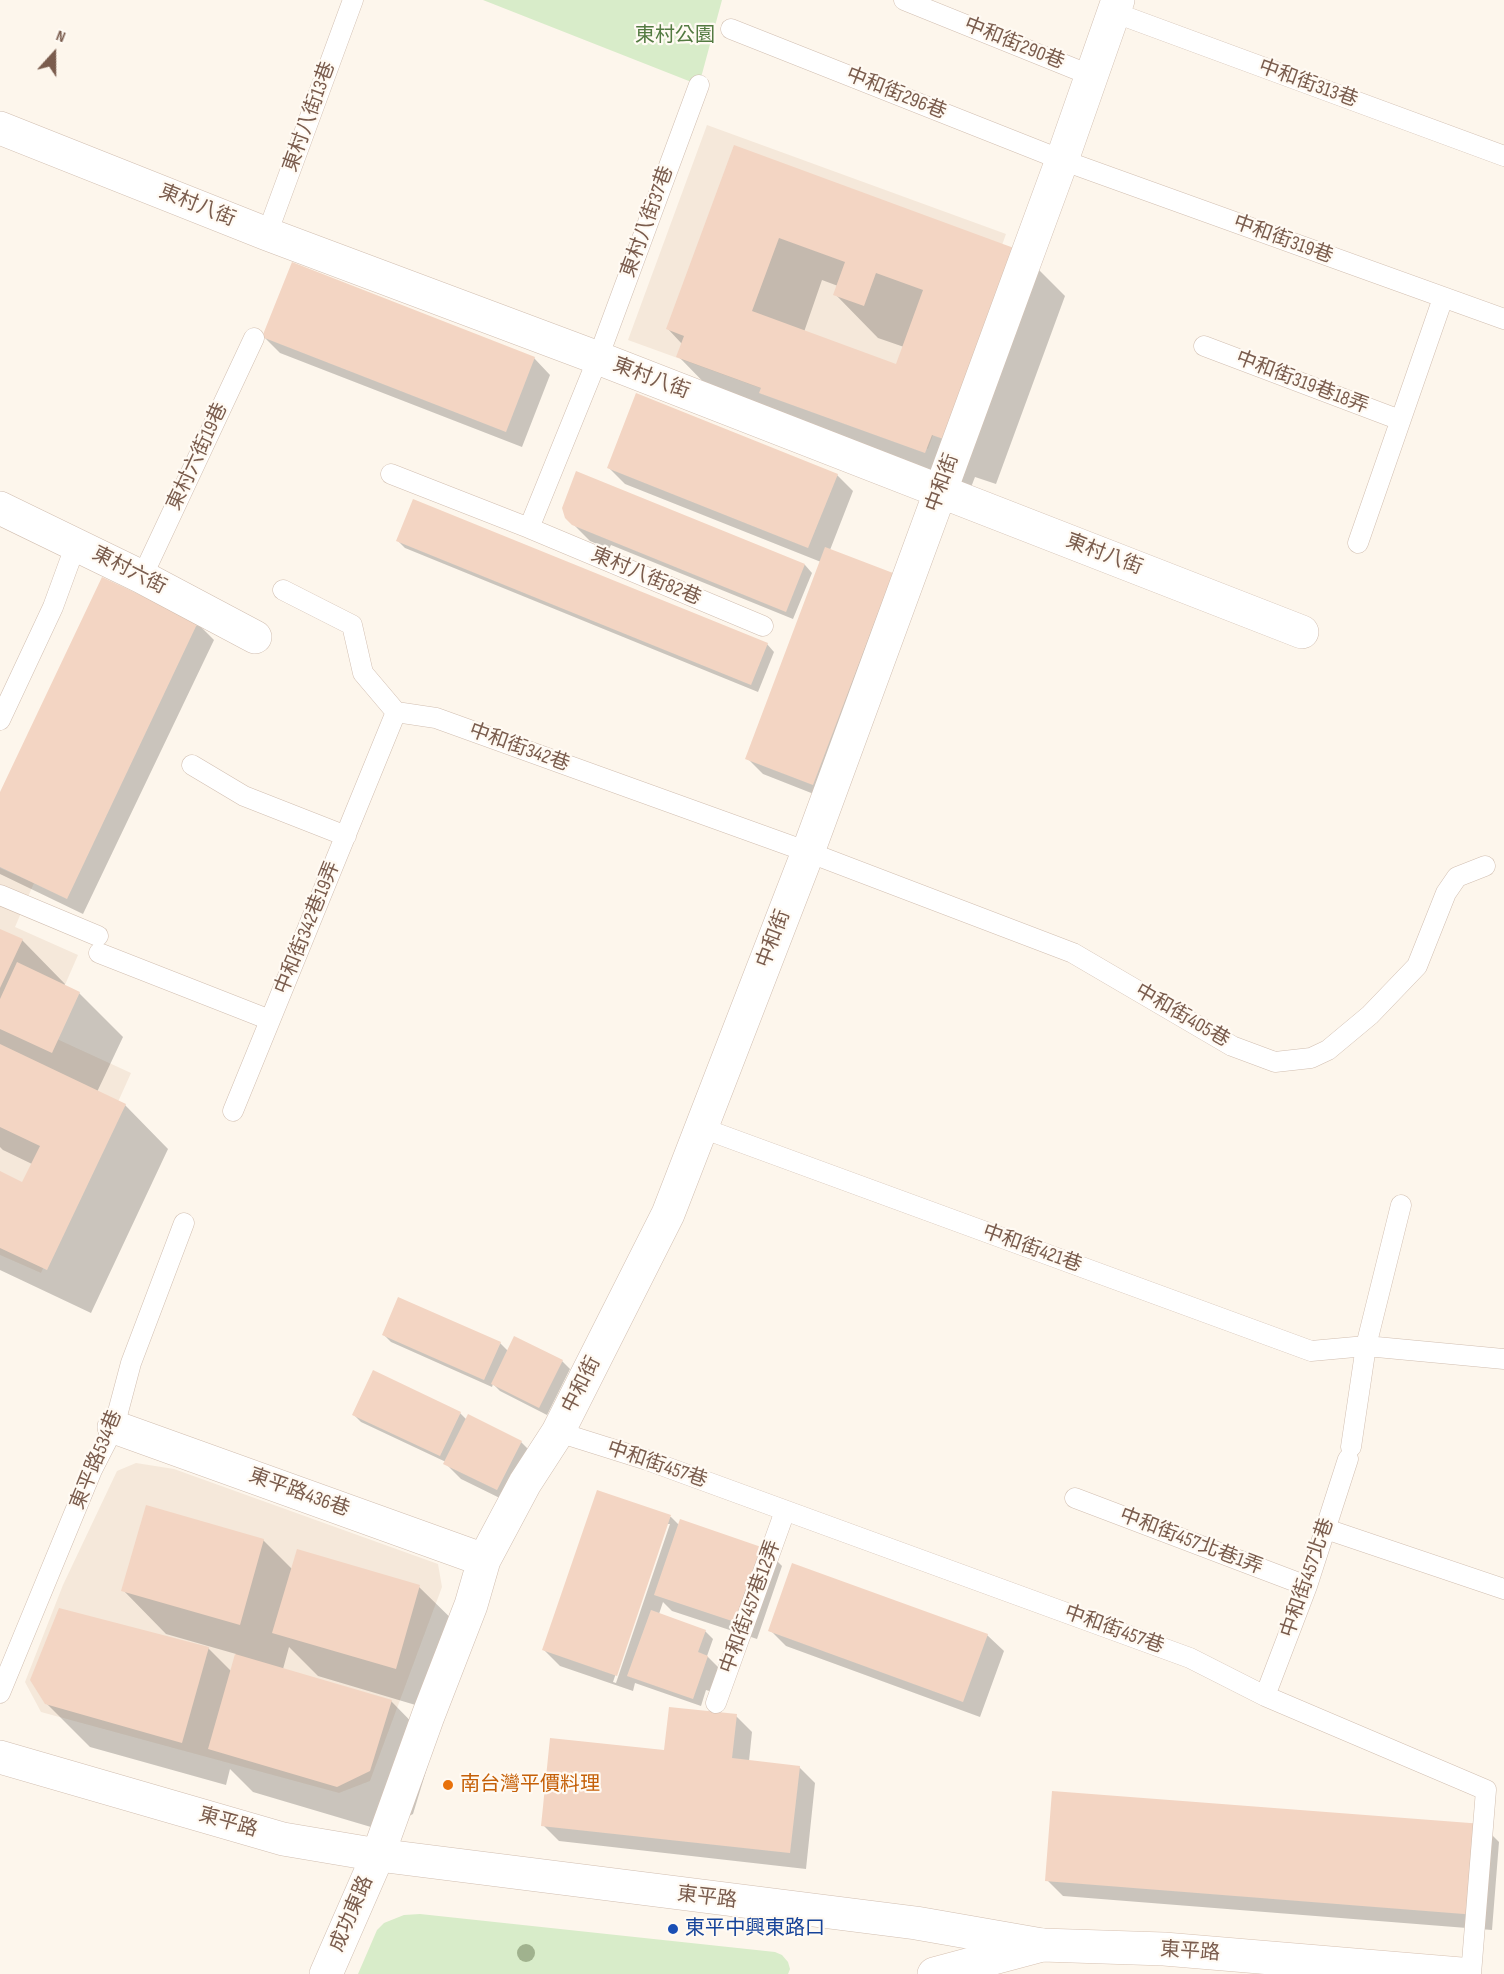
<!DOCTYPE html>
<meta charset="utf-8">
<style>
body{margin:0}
#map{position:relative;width:1504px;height:1974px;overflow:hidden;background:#fdf6ec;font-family:"Sofia Sans Condensed",sans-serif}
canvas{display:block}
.north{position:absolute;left:24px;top:24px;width:60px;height:60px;-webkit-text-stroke:4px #fffaf3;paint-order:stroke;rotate:21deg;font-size:16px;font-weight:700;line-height:24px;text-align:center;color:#7a5c4d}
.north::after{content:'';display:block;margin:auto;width:21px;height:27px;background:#7a5c4d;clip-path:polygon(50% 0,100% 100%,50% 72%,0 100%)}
</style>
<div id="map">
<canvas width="1504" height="1974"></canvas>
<div class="north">N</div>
</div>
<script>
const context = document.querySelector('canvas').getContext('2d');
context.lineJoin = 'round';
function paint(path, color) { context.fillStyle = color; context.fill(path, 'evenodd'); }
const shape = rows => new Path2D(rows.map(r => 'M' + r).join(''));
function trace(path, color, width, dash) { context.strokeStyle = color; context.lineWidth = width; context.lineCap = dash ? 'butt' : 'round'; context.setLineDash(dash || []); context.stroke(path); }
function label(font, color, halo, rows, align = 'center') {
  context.font = font + ' "Sofia Sans Condensed","Noto Sans TC",sans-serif'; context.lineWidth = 4.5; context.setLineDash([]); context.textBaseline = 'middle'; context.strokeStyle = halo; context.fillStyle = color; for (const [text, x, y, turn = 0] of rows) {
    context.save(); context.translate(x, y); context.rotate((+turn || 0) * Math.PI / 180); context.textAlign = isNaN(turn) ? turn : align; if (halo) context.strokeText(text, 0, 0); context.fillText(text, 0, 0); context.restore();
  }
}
paint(shape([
 [707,125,1006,234,928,449,628,340],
 [0,868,34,883,15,927,78,955,44,1033,131,1073,41,1273,0,1255],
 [136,1463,174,1469,438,1564,442,1587,370,1781,339,1793,41,1712,25,1682,63,1585,117,1471]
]), '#f5e8da');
paint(shape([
 [483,0,722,0,699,85],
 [420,1914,775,1952,782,1955,788,1962,790,1969,788,1974,358,1974,377,1930,384,1923,404,1915]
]), '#d8ecc9');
paint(shape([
 [734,147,1022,253,1065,296,996,484,975,477,968,495,721,400,678,356,682,344,668,329],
 [822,280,838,286,835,294,878,338,904,347,896,366,804,332],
 [264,337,534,358,550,375,522,447,280,353],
 [609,468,837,475,853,491,830,550,892,574,829,800,763,774,747,758,821,562,625,484],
 [566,517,805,565,812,573,793,619,611,545,609,549,590,541],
 [398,541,767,644,774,652,758,692,405,548],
 [198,624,214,640,83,914,0,874,0,795],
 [0,930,22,940,65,984,64,986,79,993,123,1037,97,1092,125,1105,168,1149,91,1313,0,1270,0,1173,23,1184,32,1164,3,1150,0,1147],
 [384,1335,500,1343,508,1351,562,1361,570,1369,547,1415,500,1391,493,1384,492,1387,391,1342],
 [460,1413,467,1420,521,1442,529,1450,514,1505,461,1479,445,1463,446,1462,361,1422,354,1415],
 [598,1492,671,1517,679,1525,766,1550,782,1566,757,1639,672,1611,663,1602,659,1614,705,1631,713,1639,707,1656,724,1673,716,1693,706,1690,701,1706,635,1683,633,1691,560,1666,544,1650],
 [667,1524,670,1524,616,1683,613,1682],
 [263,1540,292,1569,419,1587,463,1630,439,1712,318,1676,289,1647,283,1669,391,1701,434,1745,413,1814,381,1830,253,1792,230,1769,226,1785,90,1747,46,1703,207,1647,231,1671,236,1654,166,1634,123,1590],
 [770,1630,987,1635,1004,1651,980,1717,786,1646],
 [736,1716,752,1732,749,1761,799,1767,815,1783,806,1869,559,1841,543,1825,665,1752],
 [1483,1826,1499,1842,1492,1930,1063,1896,1047,1880]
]), '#0003');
paint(shape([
 [734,145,1022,251,952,442,932,435,925,453,759,393,761,388,676,357,684,336,666,329],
 [779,238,845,262,833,295,864,306,876,273,923,290,896,364,752,311],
 [292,262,535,357,506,432,262,337],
 [636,393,838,474,808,548,607,468],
 [576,471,805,564,786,612,572,525,565,518,562,508],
 [413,499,768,643,751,685,396,541],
 [825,547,893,573,813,785,745,759],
 [102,577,198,622,67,899,0,867,0,792],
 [0,929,23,939,0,988],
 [17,962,80,992,52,1053,0,1029,0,999],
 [0,1044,126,1104,47,1270,0,1248,0,1171,22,1182,40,1146,0,1127],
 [398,1297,501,1342,484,1380,382,1335],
 [514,1336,563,1360,539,1408,491,1384],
 [373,1370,461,1412,440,1456,352,1415],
 [468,1414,522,1441,497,1490,443,1464],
 [597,1490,671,1515,617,1676,542,1650],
 [146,1505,264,1539,240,1625,121,1591],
 [680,1519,767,1549,741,1624,654,1595],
 [297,1549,420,1585,396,1669,272,1633],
 [792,1563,988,1634,963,1702,768,1631],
 [59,1608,209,1647,182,1743,45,1704,30,1680],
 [651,1610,706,1630,698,1652,708,1656,693,1699,627,1676],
 [235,1654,392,1700,370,1771,337,1787,208,1749],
 [669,1707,737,1714,732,1758,800,1766,790,1853,541,1826,550,1738,664,1750],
 [1052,1791,1483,1824,1477,1915,1045,1881]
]), '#f3d5c3');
const service = shape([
 [904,0,1090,75],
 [1113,12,1504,156],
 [731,29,1062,160,1504,319],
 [699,85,598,358,529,528,763,626],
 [267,234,353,0],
 [1204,346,1400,420],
 [391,474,529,528],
 [1358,543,1443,298],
 [142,577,254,338],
 [283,590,352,625,363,673,396,712,436,718,808,852,1073,953,1232,1046,1275,1062,1311,1058,1328,1050,1370,1015,1417,966,1446,893,1457,877,1485,866],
 [0,720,53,607,76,544],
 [192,765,244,796,346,836],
 [0,895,98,936],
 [99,953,270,1020],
 [233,1111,396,712],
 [702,1128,1311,1351,1366,1346,1504,1359],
 [558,1432,647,1460,1190,1658,1265,1696,1486,1790,1471,1974],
 [1351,1447,1366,1346,1401,1205],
 [1075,1498,1307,1586],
 [1326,1529,1504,1589],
 [0,1693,92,1470,114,1427,131,1363,184,1223],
 [1265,1696,1307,1586,1348,1459],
 [716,1703,785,1511]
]);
const minor = shape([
 [0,128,267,234,598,358,1302,632],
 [0,508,142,577,255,637],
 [114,1427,484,1560],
 [326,1974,378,1855,428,1716,471,1605,484,1560,525,1483,558,1432,668,1214,680,1183,808,852,1062,160,1118,0]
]);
const tertiary = shape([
 [0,1757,283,1839,378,1855,916,1923,1042,1945]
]);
const secondary = shape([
 [934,1974,1042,1945,1164,1949,1461,1974]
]);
trace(service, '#d1beb0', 21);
trace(minor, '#d1beb0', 34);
trace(tertiary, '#d1beb0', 34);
trace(secondary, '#d6c0b0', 34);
trace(service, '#fff', 20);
trace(minor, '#fff', 33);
trace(tertiary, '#fff', 33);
trace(secondary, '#fff', 33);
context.fillStyle = '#a0b28e';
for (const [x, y] of [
 [526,1953]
]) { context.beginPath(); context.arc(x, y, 9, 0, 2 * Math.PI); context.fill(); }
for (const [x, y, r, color] of [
 [448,1785,6,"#e8710a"],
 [673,1929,6,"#1a4fb4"]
]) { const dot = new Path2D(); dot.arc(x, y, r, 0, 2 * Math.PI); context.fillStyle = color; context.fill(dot); trace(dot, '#fffaf3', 2); }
label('20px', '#537a41', '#fffaf3', [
 ["東村公園",675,36]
]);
label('20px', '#7a5c4d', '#fffaf3', [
 ["中和街290巷",1014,44,22],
 ["中和街313巷",1308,84,20],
 ["中和街296巷",896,94,22],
 ["東村八街13巷",310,117,-70],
 ["東村八街",197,206,22],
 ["東村八街37巷",648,222,-70],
 ["中和街319巷",1283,240,20],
 ["東村八街",651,379,21],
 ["中和街319巷18弄",1302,383,21],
 ["東村六街19巷",198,457,-65],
 ["中和街",943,483,-70],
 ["東村八街",1104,555,21],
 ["東村六街",129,571,27],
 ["東村八街82巷",646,577,23],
 ["中和街342巷",519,748,20],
 ["中和街342巷19弄",308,928,-68],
 ["中和街",774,939,-69],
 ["中和街405巷",1182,1016,30],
 ["中和街421巷",1032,1249,20],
 ["中和街",582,1385,-63],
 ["東平路534巷",97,1460,-68],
 ["中和街457巷",657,1465,19],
 ["東平路436巷",299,1493,20],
 ["中和街457北巷1弄",1191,1542,21],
 ["中和街457北巷",1308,1578,-71],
 ["中和街457巷12弄",751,1607,-70],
 ["中和街457巷",1114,1630,20],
 ["東平路",228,1823,16],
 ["東平路",707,1898,7],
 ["成功東路",352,1914,-67],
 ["東平路",1190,1952,4]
]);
label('20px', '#c56008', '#fffaf3', [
 ["南台灣平價料理",460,1785]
], 'left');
label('20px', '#164399', '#fffaf3', [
 ["東平中興東路口",685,1929]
], 'left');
</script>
